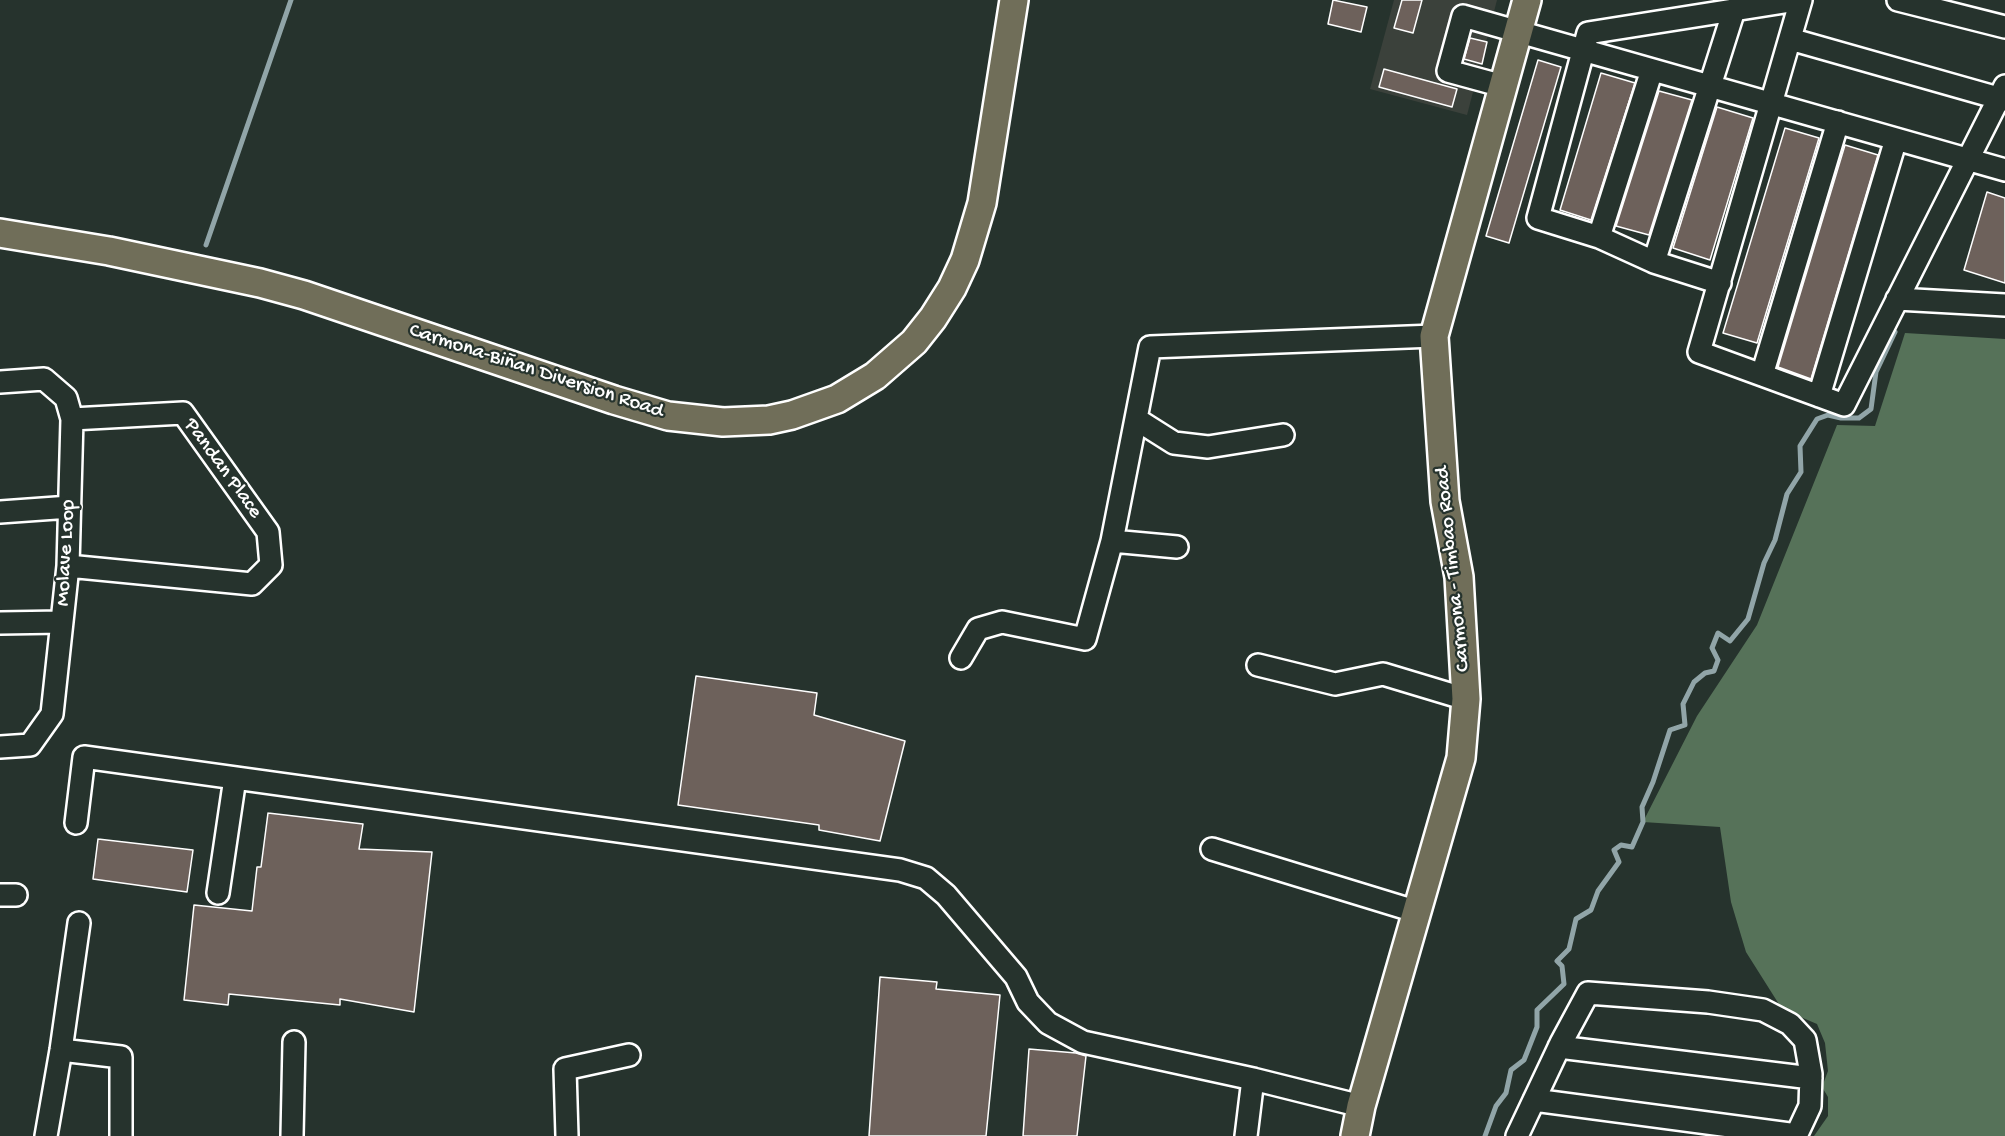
<!DOCTYPE html>
<meta charset="utf-8">
<style>
body{margin:0}
canvas{display:block;background:#26332d}
</style>
<canvas width="2005" height="1136"></canvas>
<script>
const context = document.querySelector('canvas').getContext('2d');
context.lineJoin = 'round';
function paint(path, color) { context.fillStyle = color; context.fill(path, 'evenodd'); }
const shape = rows => new Path2D(rows.map(r => 'M' + r).join(''));
function trace(path, color, width, dash) { context.strokeStyle = color; context.lineWidth = width; context.lineCap = dash ? 'butt' : 'round'; context.setLineDash(dash || []); context.stroke(path); }
function label(font, color, halo, rows, align = 'center') {
  context.font = font + ' "Gochi Hand",sans-serif'; context.lineWidth = 4.5; context.setLineDash([]); context.textBaseline = 'middle'; context.strokeStyle = halo; context.fillStyle = color; for (const [text, x, y, turn = 0] of rows) {
    context.save(); context.translate(x, y); context.rotate((+turn || 0) * Math.PI / 180); context.textAlign = isNaN(turn) ? turn : align; if (halo) context.strokeText(text, 0, 0); context.fillText(text, 0, 0); context.restore();
  }
}
paint(shape([
 [1394,0,1497,0,1467,115,1370,89]
]), '#3b413b');
paint(shape([
 [1905,333,2005,339,2005,1136,1814,1136,1828,1116,1828,1097,1822,1087,1828,1071,1825,1043,1817,1024,1782,1009,1746,952,1731,902,1720,827,1643,822,1697,716,1757,625,1837,425,1875,426]
]), '#567259');
trace(shape([
 [206,245,291,0],
 [1485,1136,1496,1106,1506,1093,1511,1070,1524,1060,1537,1027,1537,1010,1564,984,1562,966,1557,961,1569,949,1576,919,1591,910,1598,891,1619,862,1614,850,1621,845,1632,847,1643,822,1642,807,1653,782,1670,730,1685,725,1683,704,1694,682,1705,673,1714,671,1718,660,1712,648,1718,633,1730,641,1748,619,1764,563,1775,540,1787,494,1801,472,1800,446,1817,419,1828,415,1841,418,1859,418,1871,409,1876,372,1895,332]
]), '#91a5a8', 5);
const building = shape([
 [1333,0,1367,7,1361,32,1328,24,1333,0],
 [1402,0,1422,0,1413,33,1394,28,1402,0],
 [1470,38,1487,42,1482,64,1464,59,1470,38],
 [1538,60,1561,67,1509,243,1486,236,1538,60],
 [1384,69,1457,89,1452,107,1379,87,1384,69],
 [1601,73,1635,83,1591,220,1560,210,1601,73],
 [1659,91,1692,100,1649,235,1616,226,1659,91],
 [1717,107,1753,118,1710,260,1673,248,1717,107],
 [1785,128,1819,138,1757,343,1723,333,1785,128],
 [1845,145,1878,155,1811,379,1778,367,1845,145],
 [1987,192,2005,198,2005,283,1964,270,1987,192],
 [696,676,817,693,814,715,905,741,880,841,819,830,819,825,678,805,696,676],
 [268,813,363,824,359,849,432,852,414,1012,340,999,340,1005,229,994,228,1005,184,1000,194,905,252,911,257,867,261,867,268,813],
 [98,839,193,850,187,892,93,879,98,839],
 [880,977,937,982,936,989,1000,995,986,1136,869,1136,880,977],
 [1029,1049,1076,1053,1086,1056,1077,1136,1023,1136,1029,1049]
]);
paint(building, '#6d615b');
trace(building, '#fff', 1.5);
const minor = shape([
 [1801,0,1699,352,1844,405,2005,86],
 [1898,0,2005,27],
 [1790,39,2005,100],
 [1503,86,1448,71,1463,16,2005,170],
 [1599,237,1652,70],
 [1654,262,1734,10],
 [1720,283,1654,262,1599,237,1538,218,1588,33,1797,0],
 [1897,299,2005,305],
 [1762,375,1838,122],
 [0,382,44,379,66,398,72,419,68,566,52,714,30,745,0,747],
 [1819,396,1896,139],
 [1136,419,1174,443,1208,447,1283,435],
 [0,512,70,507],
 [1112,541,1177,547],
 [68,566,252,584,271,565,268,532,183,413,72,419],
 [0,623,62,622],
 [961,658,978,629,1002,622,1085,639,1112,541,1150,347,1434,336],
 [1258,665,1335,684,1383,674,1466,699],
 [76,823,84,757,900,870,926,878,946,895,1016,977,1028,1002,1048,1023,1083,1042,1253,1079,1361,1106],
 [1212,849,1418,912],
 [218,893,235,778],
 [0,895,16,895],
 [1559,1047,1811,1078],
 [61,1050,121,1057,121,1136],
 [1534,1100,1797,1135],
 [46,1136,61,1050,79,923],
 [292,1136,294,1042],
 [567,1136,565,1069,629,1055],
 [1246,1136,1253,1079],
 [1517,1136,1561,1043,1588,993,1708,1002,1763,1010,1790,1024,1805,1040,1811,1074,1810,1106,1796,1136]
]);
const major = shape([
 [0,233,109,251,260,283,304,295,614,400,668,416,723,422,769,420,792,415,837,399,875,376,914,342,933,318,952,288,965,260,982,203,1014,0],
 [1355,1136,1361,1106,1461,758,1466,699,1459,577,1445,501,1434,336,1527,0]
]);
trace(minor, '#fff', 26);
trace(major, '#fff', 32);
trace(minor, '#26332d', 21);
trace(major, '#706e59', 27);
label('21px', '#fff', '#26332d', [
 ["Carmona-Biñan Diversion Road",536,372,18],
 ["Pandan Place",222,469,54],
 ["Molave Loop",67,553,-87],
 ["Carmona - Timbao Road",1454,569,-96]
]);
</script>
